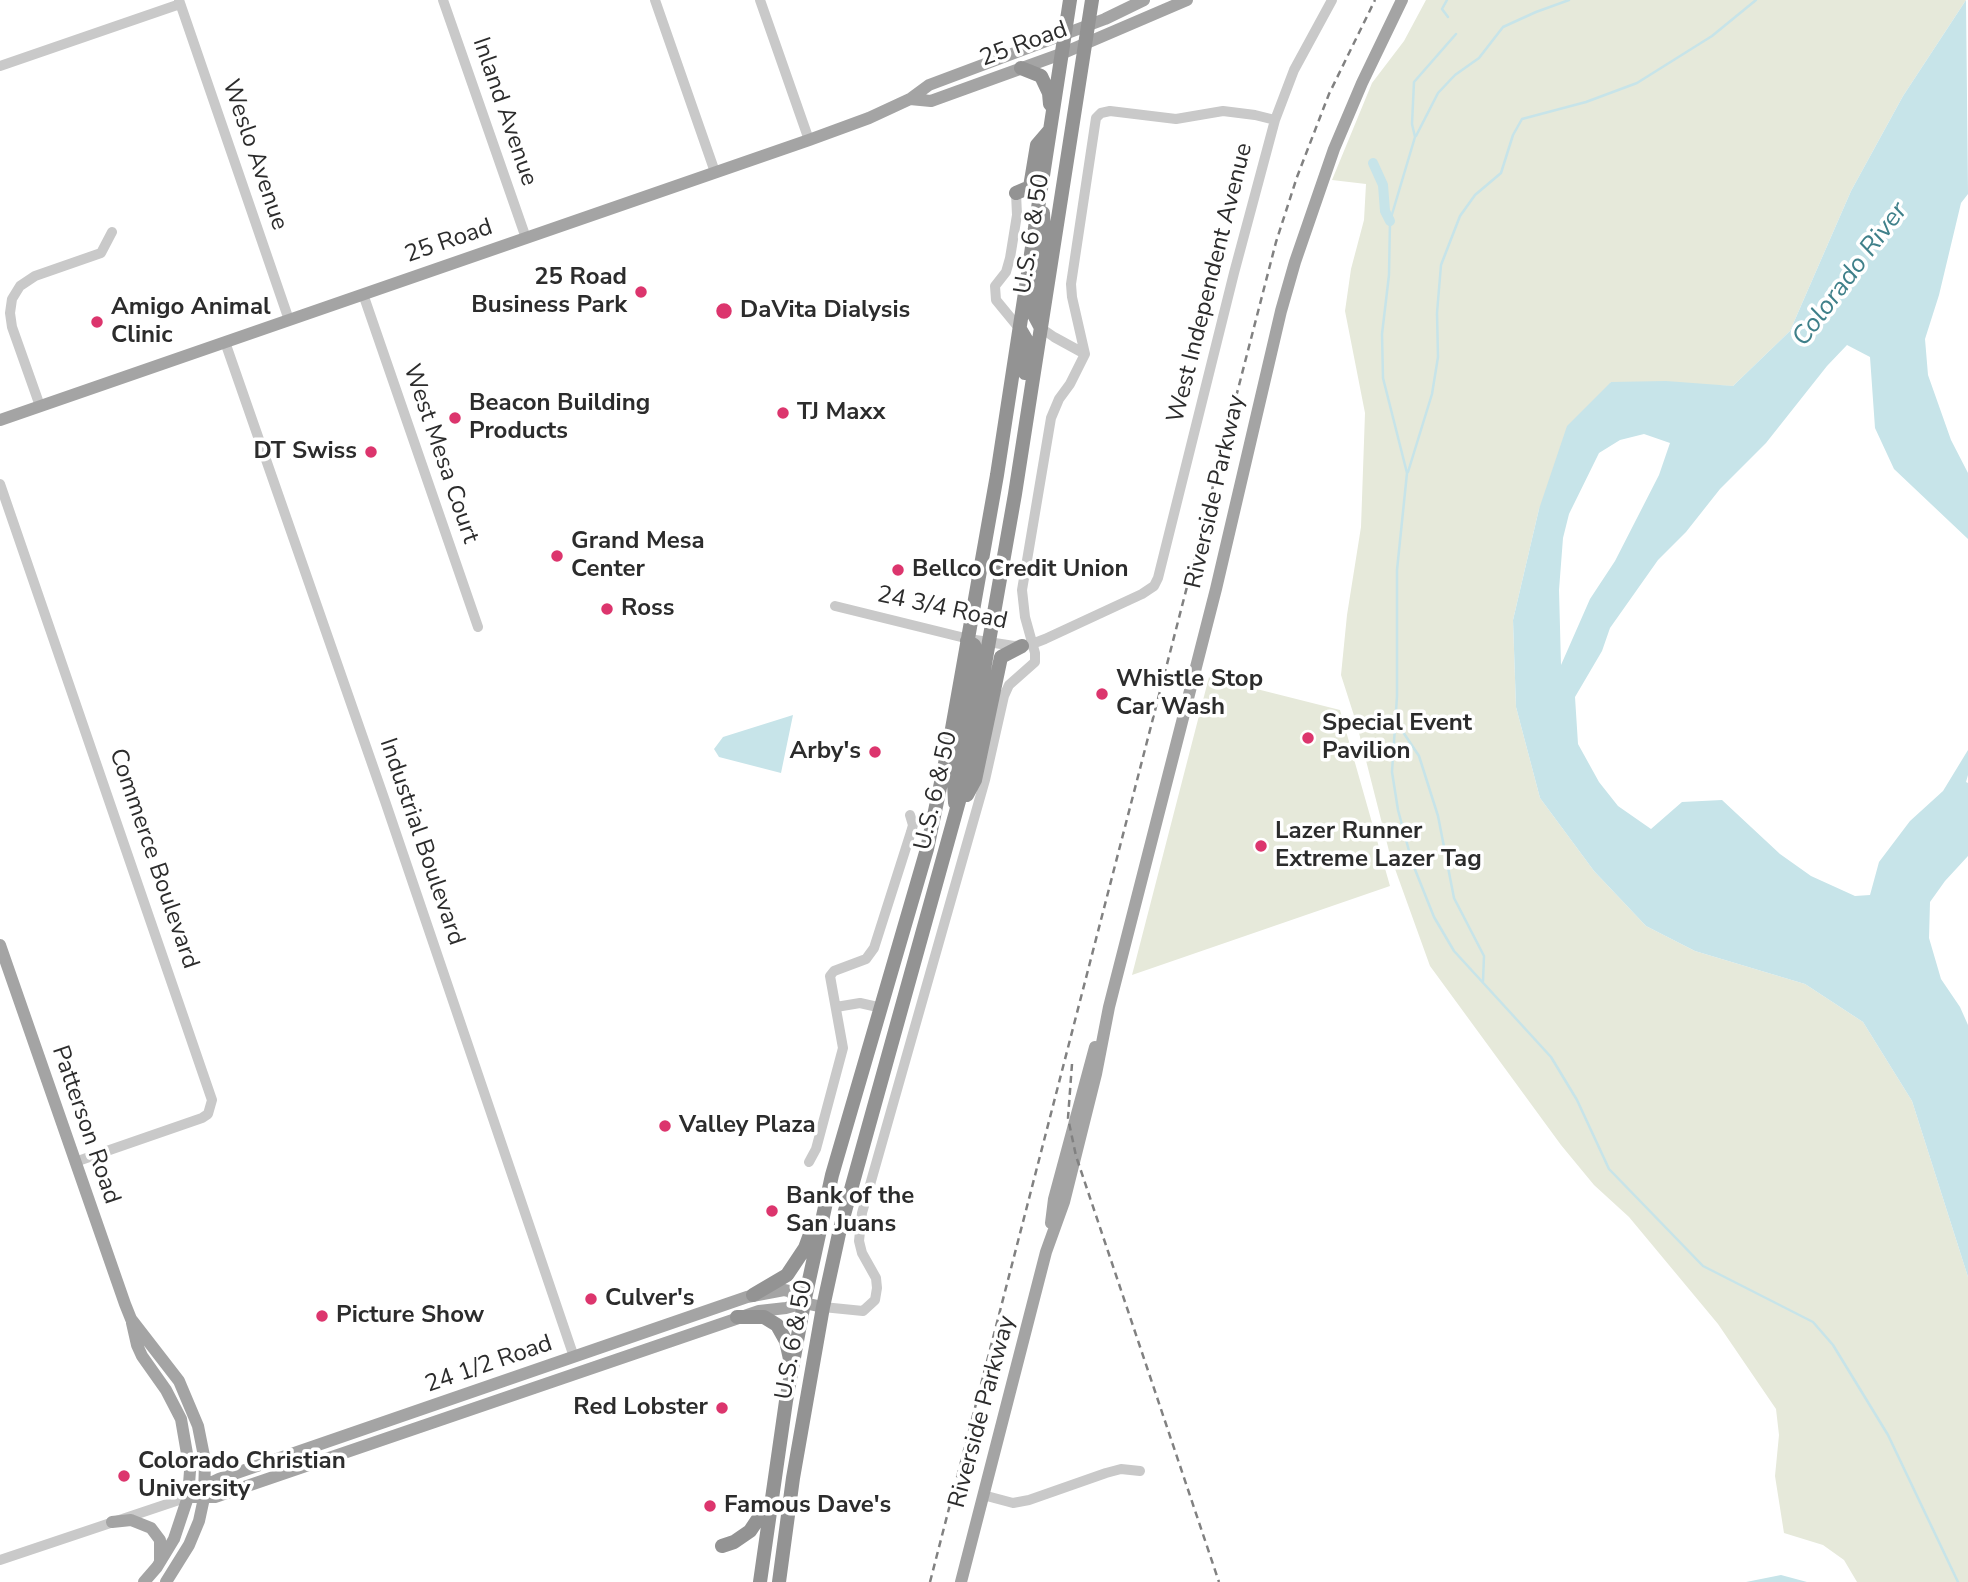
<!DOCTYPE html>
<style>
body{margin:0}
canvas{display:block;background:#fff}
</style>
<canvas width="1968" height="1582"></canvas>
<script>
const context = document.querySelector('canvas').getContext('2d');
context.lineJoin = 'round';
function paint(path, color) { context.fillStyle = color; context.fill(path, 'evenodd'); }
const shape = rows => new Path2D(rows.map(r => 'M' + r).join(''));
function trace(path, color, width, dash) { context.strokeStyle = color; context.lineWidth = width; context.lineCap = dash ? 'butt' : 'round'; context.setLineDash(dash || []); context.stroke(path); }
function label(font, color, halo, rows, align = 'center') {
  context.font = font + ' "Nunito Sans",sans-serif'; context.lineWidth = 7; context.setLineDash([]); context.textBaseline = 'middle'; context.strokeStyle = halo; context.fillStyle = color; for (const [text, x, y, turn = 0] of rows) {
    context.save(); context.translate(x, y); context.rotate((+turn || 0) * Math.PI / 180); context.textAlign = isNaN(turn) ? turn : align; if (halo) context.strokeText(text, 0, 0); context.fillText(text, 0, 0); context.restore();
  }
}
paint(shape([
 [1426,0,1966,0,1903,96,1851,191,1790,331,1733,386,1611,382,1539,509,1513,620,1516,707,1540,798,1594,871,1646,926,1695,951,1805,984,1863,1022,1912,1101,1968,1277,1968,1582,1857,1582,1844,1560,1823,1545,1784,1533,1775,1476,1779,1435,1776,1409,1718,1324,1629,1217,1594,1185,1561,1145,1430,966,1390,855,1357,725,1341,675,1347,615,1361,527,1365,413,1345,311,1351,269,1364,220,1366,184,1332,180,1372,83,1404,41],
 [1209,677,1340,710,1390,886,1132,975]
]), '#e6e9da');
paint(shape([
 [1966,0,1968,194,1961,203,1939,295,1925,339,1928,375,1951,440,1968,473,1968,539,1894,469,1875,428,1870,357,1847,345,1827,366,1766,443,1720,489,1686,532,1658,560,1610,628,1602,651,1575,697,1578,744,1599,782,1618,806,1651,829,1682,802,1722,800,1780,854,1811,876,1855,896,1870,895,1879,862,1910,821,1943,791,1968,750,1968,775,1966,782,1968,783,1968,856,1945,881,1930,902,1929,938,1941,979,1960,1007,1968,1025,1968,1277,1912,1101,1863,1022,1805,984,1695,951,1646,926,1594,871,1540,798,1516,707,1513,620,1539,509,1567,426,1611,382,1666,381,1733,386,1790,331,1851,191,1903,96],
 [1644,434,1670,443,1659,475,1615,561,1590,599,1561,665,1559,590,1563,538,1569,514,1599,453,1620,440],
 [793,715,781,773,719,757,714,749,723,737],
 [1781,1575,1807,1582,1746,1582]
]), '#c7e4e9');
trace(shape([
 [1447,0,1442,9,1448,17],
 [1456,34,1414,82,1412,124,1415,137,1390,221,1389,275,1382,334,1383,378,1407,473,1397,570,1397,696,1392,772,1398,810,1412,862,1434,917,1454,951,1551,1057,1577,1100,1609,1169,1703,1266,1813,1322,1833,1345,1888,1435,1958,1582],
 [1416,136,1438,93,1455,75,1479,58,1503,27,1536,12,1569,0],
 [1408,472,1432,394,1438,357,1437,313,1441,265,1460,216,1475,195,1501,173,1513,135,1522,119,1586,102,1637,83,1712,36,1756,0],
 [1395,720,1419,756,1438,816,1454,898,1484,956,1483,981]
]), '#c7e4e9', 2.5);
trace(shape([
 [1373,163,1383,185,1385,211,1390,221]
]), '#c7e4e9', 10);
trace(shape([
 [179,0,289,320],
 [443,0,526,238],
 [655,0,715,172],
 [760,0,809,140],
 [0,66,180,4],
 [1016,193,1017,215,1010,258,1006,272,995,286,996,300,1019,328],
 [363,294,478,627],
 [1041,328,1054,337,1085,354],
 [225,342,385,801,574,1357],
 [40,406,12,327,10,313,12,299,20,286,35,276,101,253,112,232],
 [0,484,212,1100,208,1114,202,1118,75,1162],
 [835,606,969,639,1014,646,1032,644,1045,639,1142,594,1154,586,1158,578,1234,273,1275,120,1294,70,1332,0],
 [836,1007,860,1003,882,1008],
 [809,1162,816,1149,843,1048,830,976,834,971,866,959,874,948,911,832,913,825,910,815],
 [823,1307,863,1311,875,1300,877,1288,876,1278,862,1253,859,1241,862,1213,985,780,1004,696,1009,685,1035,662,1035,653,1025,617,1022,590,1051,418,1059,399,1070,384,1085,354,1072,297,1071,284,1096,118,1101,113,1110,111,1176,119,1223,111,1255,115,1275,120],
 [983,1495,1013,1503,1029,1500,1106,1473,1121,1469,1140,1471],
 [0,1560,188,1497]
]), '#c9c9c9', 10);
trace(shape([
 [910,99,931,101,1061,54,1187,0],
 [0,420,809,140,869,118,910,99,929,85,1105,19,1144,0],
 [0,945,125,1304,131,1319,179,1381,198,1426,205,1461,204,1498,199,1521,189,1545,166,1582],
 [1051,1223,1054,1199,1095,1047],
 [132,1323,137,1345,142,1356,166,1390,181,1419,190,1471,188,1497,174,1539,157,1567,144,1582],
 [200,1488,219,1479,747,1297,784,1290,789,1291,804,1303],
 [188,1497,215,1497,759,1311,786,1308,804,1303,823,1307],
 [112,1522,131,1520,151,1528,160,1540,160,1560],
 [961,1582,1046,1252,1064,1202,1096,1074,1109,1007,1216,589,1281,311,1295,262,1334,149,1362,83,1402,0]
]), '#a4a4a4', 12);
trace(shape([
 [1021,68,1041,76,1049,93,1050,104],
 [1016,193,1030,187,1037,145,1049,131],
 [1041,328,1033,313,1044,232,1043,213],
 [1020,329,1027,341,1025,373],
 [967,795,975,780,1001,657,1022,646],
 [955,803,954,783,978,657,974,645,967,641],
 [753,1295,787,1275,805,1248,812,1229],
 [737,1317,764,1317,777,1325,786,1341,790,1359],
 [722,1546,734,1542,750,1531,766,1507],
 [760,1582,786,1401,804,1303,832,1175,927,849,950,740,997,475,1070,0],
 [779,1582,793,1478,823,1307,840,1229,964,783,1015,494,1092,0]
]), '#939393', 14);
trace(shape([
 [1072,1064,1068,1118,1076,1156,1219,1582],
 [930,1582,1276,242,1297,177,1329,94,1375,0]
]), '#818181', 2.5, [7, 5]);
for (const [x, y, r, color] of [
 [641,292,7,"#dc356d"],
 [724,311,9,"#dc356d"],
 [97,322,7,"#dc356d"],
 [783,413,7,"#dc356d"],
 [455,418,7,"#dc356d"],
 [371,452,7,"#dc356d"],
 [557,556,7,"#dc356d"],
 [898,570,7,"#dc356d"],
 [607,609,7,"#dc356d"],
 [1102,694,7,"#dc356d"],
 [1308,738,7,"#dc356d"],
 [875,752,7,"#dc356d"],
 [1261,846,7,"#dc356d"],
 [665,1126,7,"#dc356d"],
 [772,1211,7,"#dc356d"],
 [591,1299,7,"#dc356d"],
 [322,1316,7,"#dc356d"],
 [722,1408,7,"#dc356d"],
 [124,1476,7,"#dc356d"],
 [710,1506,7,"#dc356d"]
]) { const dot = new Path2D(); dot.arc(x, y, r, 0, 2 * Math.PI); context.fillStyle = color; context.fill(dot); trace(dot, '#fff', 2.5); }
label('24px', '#2c2c2c', '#fff', [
 ["25 Road",1024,45,-20],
 ["Inland Avenue",504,112,71],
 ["Weslo Avenue",254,155,71],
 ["U.S. 6 & 50",1033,234,-81],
 ["25 Road",449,242,-19],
 ["West Independent Avenue",1211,283,-76],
 ["West Mesa Court",440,454,71],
 ["Riverside Parkway",1216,492,-77],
 ["24 3/4 Road",942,609,12],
 ["U.S. 6 & 50",937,791,-77],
 ["Industrial Boulevard",421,842,71],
 ["Commerce Boulevard",153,859,71],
 ["Patterson Road",85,1125,71],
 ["U.S. 6 & 50",795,1340,-80],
 ["24 1/2 Road",489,1365,-19],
 ["Riverside Parkway",983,1412,-75]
]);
label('bold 24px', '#2c2c2c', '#fff', [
 ["25 Road",627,278,"right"],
 ["Business Park",627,306,"right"],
 ["Amigo Animal",111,308],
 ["Clinic",111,336],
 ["DaVita Dialysis",740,311],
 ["Beacon Building",469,404],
 ["Products",469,432],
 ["TJ Maxx",797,413],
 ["DT Swiss",357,452,"right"],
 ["Grand Mesa",571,542],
 ["Center",571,570],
 ["Bellco Credit Union",912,570],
 ["Ross",621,609],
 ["Whistle Stop",1116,680],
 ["Car Wash",1116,708],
 ["Special Event",1322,724],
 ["Pavilion",1322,752],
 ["Arby's",861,752,"right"],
 ["Lazer Runner",1275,832],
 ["Extreme Lazer Tag",1275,860],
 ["Valley Plaza",679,1126],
 ["Bank of the",786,1197],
 ["San Juans",786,1225],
 ["Culver's",605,1299],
 ["Picture Show",336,1316],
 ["Red Lobster",708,1408,"right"],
 ["Colorado Christian",138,1462],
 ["University",138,1490],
 ["Famous Dave's",724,1506]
], 'left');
label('italic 26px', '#3f808a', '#fff', [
 ["Colorado River",1851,275,-53]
]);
</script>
